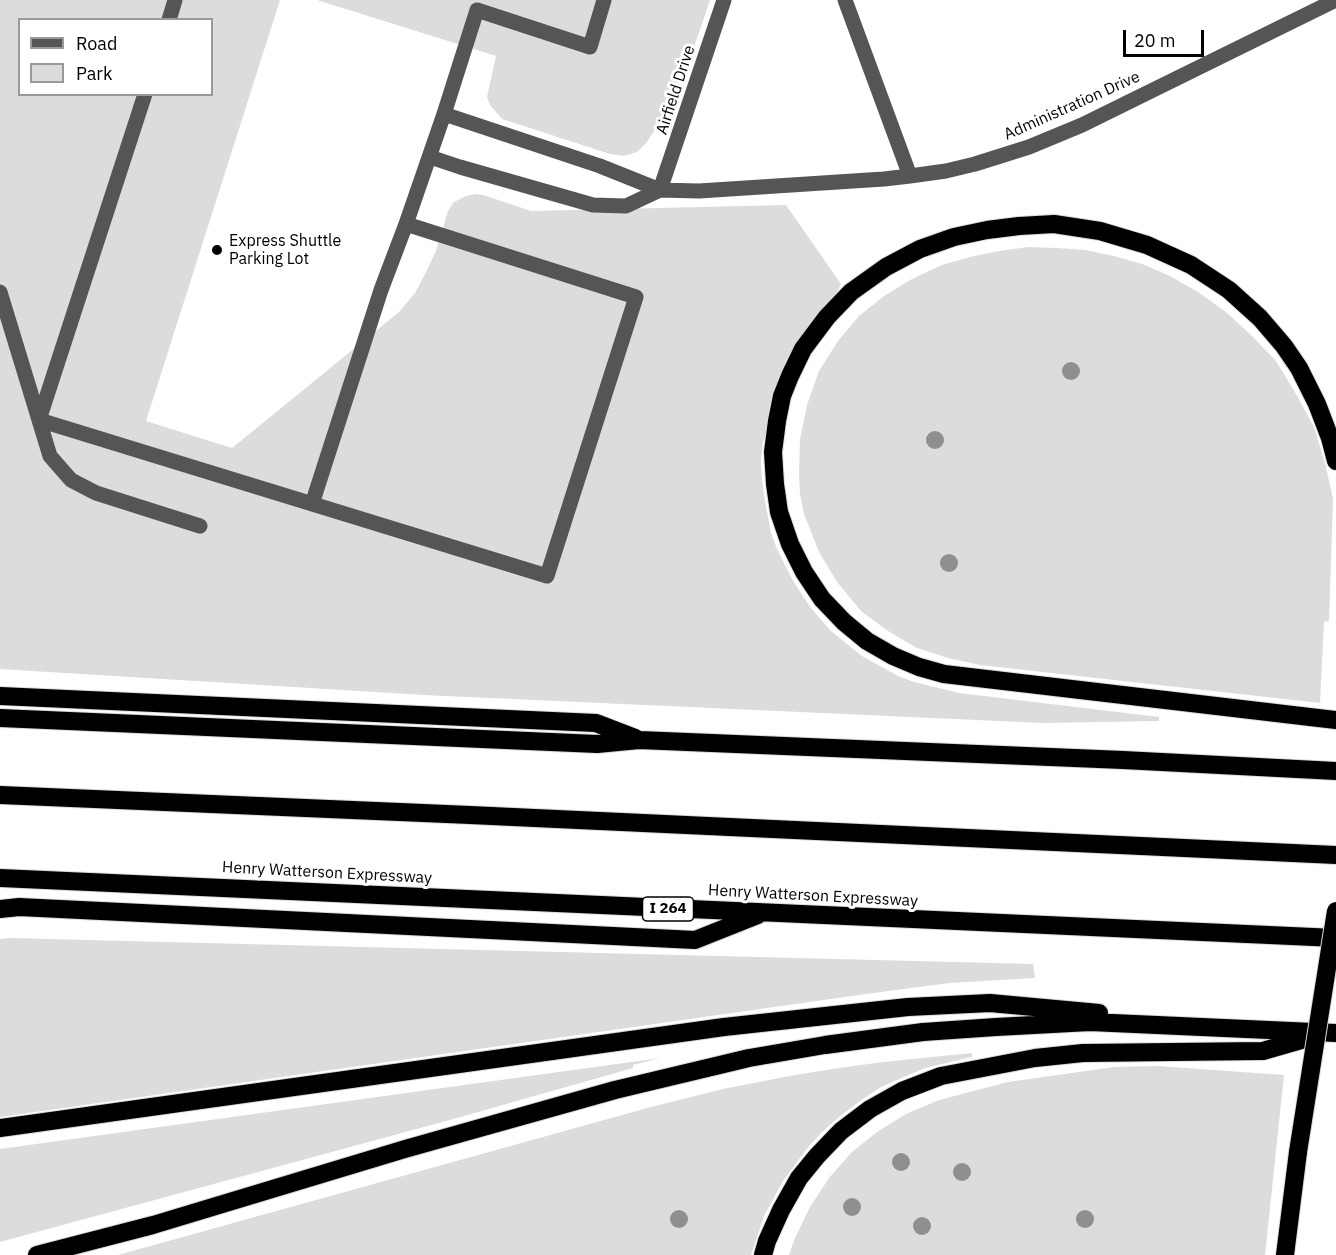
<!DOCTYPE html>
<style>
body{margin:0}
#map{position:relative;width:1336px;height:1255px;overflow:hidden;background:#fff;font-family:"IBM Plex Sans",sans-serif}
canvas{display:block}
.legend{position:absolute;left:18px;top:18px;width:195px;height:78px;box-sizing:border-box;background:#fff;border:2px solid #999;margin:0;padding:8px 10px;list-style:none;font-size:18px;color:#000}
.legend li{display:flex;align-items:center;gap:12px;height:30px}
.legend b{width:30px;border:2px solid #999}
.scale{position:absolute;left:1123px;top:30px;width:81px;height:27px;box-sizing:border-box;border:3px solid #000;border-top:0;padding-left:8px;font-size:18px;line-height:21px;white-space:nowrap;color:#000;-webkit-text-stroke:4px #fff;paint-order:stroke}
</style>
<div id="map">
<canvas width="1336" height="1255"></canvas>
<ul class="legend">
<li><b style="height:8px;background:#555"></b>Road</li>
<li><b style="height:16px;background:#dcdcdc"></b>Park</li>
</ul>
<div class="scale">20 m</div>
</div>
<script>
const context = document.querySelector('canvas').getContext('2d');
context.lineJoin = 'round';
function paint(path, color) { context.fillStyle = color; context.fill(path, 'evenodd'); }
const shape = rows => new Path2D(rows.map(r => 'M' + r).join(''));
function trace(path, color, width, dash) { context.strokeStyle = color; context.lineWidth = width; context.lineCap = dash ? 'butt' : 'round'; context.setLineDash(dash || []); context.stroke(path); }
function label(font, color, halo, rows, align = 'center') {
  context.font = font + ' "IBM Plex Sans",sans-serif'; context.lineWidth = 6; context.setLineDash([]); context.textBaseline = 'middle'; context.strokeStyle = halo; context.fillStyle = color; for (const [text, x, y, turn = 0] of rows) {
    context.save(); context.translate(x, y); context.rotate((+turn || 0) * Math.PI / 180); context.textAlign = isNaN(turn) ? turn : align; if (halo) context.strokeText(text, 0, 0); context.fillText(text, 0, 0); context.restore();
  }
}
paint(shape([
 [0,0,280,0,146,421,232,448,399,312,415,293,426,272,436,251,448,211,454,202,466,196,475,194,483,195,531,211,786,205,841,284,763,441,761,461,762,479,764,496,771,533,777,549,792,579,810,607,831,631,862,656,898,676,914,682,959,693,1159,717,1159,721,1043,723,424,695,0,669],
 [20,20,212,20,212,94,20,94],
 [317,0,710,0,689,62,668,109,647,142,637,152,624,156,610,154,502,119,490,105,487,97,496,56],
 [1028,247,1057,248,1085,250,1114,256,1142,264,1168,275,1198,292,1226,312,1251,335,1276,361,1296,394,1314,427,1325,463,1333,499,1329,621,1324,622,1320,703,980,665,948,658,917,648,888,631,861,611,837,582,819,552,804,514,800,494,799,475,800,439,807,405,819,371,838,341,859,316,884,296,912,279,942,265,970,257,999,251],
 [9,938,1033,964,1035,978,950,983,873,993,0,1117,0,939],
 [972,1053,972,1057,925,1068,881,1087,860,1101,839,1117,821,1133,806,1150,783,1181,764,1216,751,1255,118,1255,651,1107,723,1089,795,1075,839,1068,883,1062],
 [660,1058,633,1065,633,1068,457,1118,0,1242,0,1149],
 [1157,1066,1284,1075,1265,1255,789,1255,795,1238,810,1207,829,1178,852,1152,877,1132,906,1114,939,1100,1008,1082,1114,1067]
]), '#dcdcdc');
const highway = shape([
 [1336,461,1330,438,1317,404,1299,368,1284,346,1260,318,1229,290,1191,265,1147,245,1100,231,1054,224,1019,226,987,230,954,237,920,249,886,267,851,292,827,317,803,349,790,376,782,396,777,421,773,452,775,484,779,512,790,544,804,572,822,599,844,622,867,641,893,656,919,667,944,674,1336,720],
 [0,696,596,723,635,738],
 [0,718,597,744,639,740,1123,760,1336,771],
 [0,795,470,815,1336,855],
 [0,878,1336,938],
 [0,909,19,907,695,940,758,915],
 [0,1128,724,1027,908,1007,990,1003,1099,1013],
 [37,1255,153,1225,405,1149,615,1090,749,1058,825,1045,923,1032,996,1027,1090,1022,1336,1033],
 [763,1255,767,1241,781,1210,799,1178,817,1156,841,1131,870,1109,902,1091,941,1076,1035,1058,1083,1053,1263,1051,1308,1038],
 [1285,1255,1298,1152]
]);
trace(highway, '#dbdbdb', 20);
trace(shape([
 [845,0,910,176],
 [169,20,175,0],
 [145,94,39,420,547,576,636,297,406,224],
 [444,114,600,166,660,190,699,191,884,179,910,176,946,171,975,164,1029,147,1082,125,1336,0],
 [430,157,460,167,593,205,626,206,660,190],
 [660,190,724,0],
 [0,292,50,456,71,480,96,493,200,526],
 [312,504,381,290,406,224,444,114,477,10,590,47,604,0]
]), '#555', 15);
trace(highway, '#000', 18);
const highwayBridge = shape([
 [1298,1152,1336,911]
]);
trace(highwayBridge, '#dbdbdb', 20, []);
trace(highwayBridge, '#000', 18);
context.fillStyle = '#8f8f8f';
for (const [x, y] of [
 [1071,371],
 [935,440],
 [949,563],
 [901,1162],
 [962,1172],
 [852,1207],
 [679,1219],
 [1085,1219],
 [922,1226]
]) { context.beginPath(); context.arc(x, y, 9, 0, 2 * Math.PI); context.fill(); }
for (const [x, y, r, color] of [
 [217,250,6,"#000"]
]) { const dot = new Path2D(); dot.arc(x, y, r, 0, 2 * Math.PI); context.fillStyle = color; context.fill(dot); trace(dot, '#fff', 2); }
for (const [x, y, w] of [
 [668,909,51]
]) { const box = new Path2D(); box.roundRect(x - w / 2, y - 12, w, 24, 4.5); context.fillStyle = '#fff'; context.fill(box); trace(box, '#000', 1.5); }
label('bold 15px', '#000', null, [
 ["I 264",668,909]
]);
label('16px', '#000', '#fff', [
 ["Airfield Drive",676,90,-72],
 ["Administration Drive",1072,106,-24],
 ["Henry Watterson Expressway",327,873,3],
 ["Henry Watterson Expressway",813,896,3]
]);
label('16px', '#000', '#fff', [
 ["Express Shuttle",229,241],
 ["Parking Lot",229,259]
], 'left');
</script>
